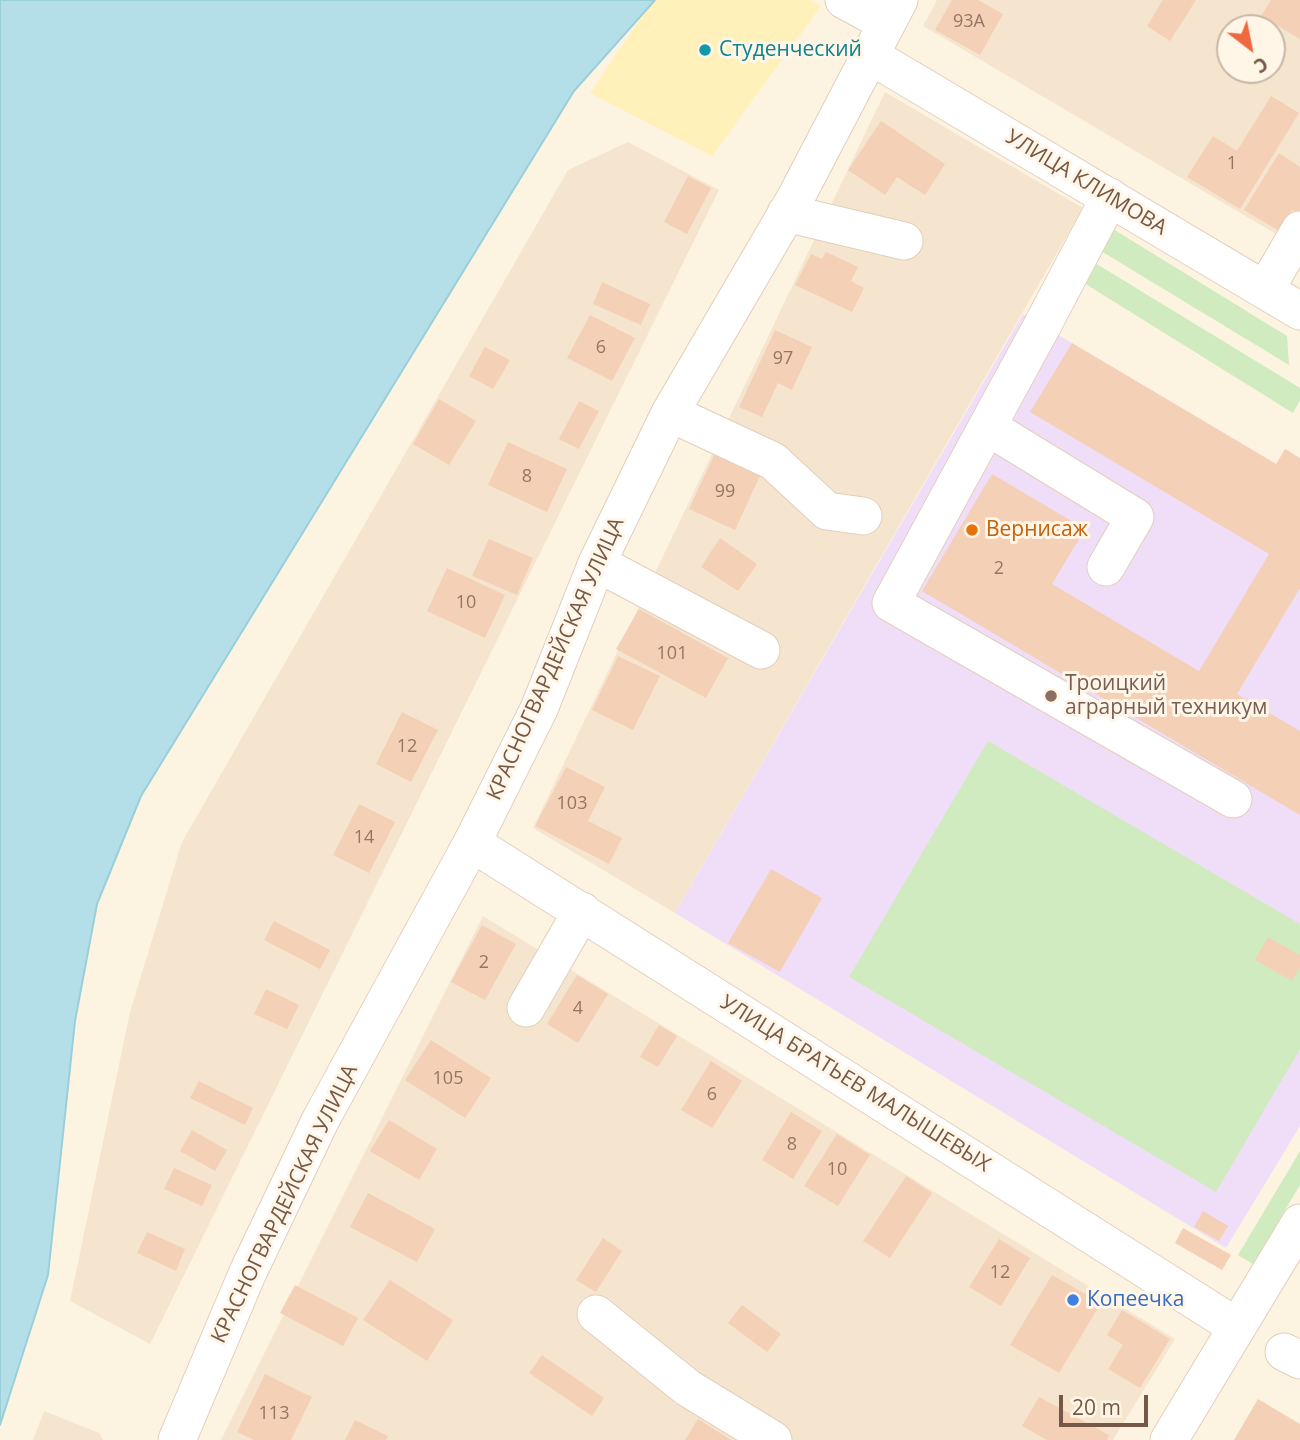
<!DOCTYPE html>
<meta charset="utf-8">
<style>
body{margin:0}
#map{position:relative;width:1300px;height:1440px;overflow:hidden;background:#fdf3e1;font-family:"Open Sans",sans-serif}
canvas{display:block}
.north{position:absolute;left:1216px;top:14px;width:70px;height:70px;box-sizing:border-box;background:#fff6e8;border:2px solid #c8b7a7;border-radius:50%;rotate:148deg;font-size:19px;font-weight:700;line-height:28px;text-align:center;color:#765846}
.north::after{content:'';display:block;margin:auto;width:24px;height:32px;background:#ef693f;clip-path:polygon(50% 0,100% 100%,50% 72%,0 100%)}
.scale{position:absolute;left:1059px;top:1395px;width:89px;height:32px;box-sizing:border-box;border:4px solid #765846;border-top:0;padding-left:9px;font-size:21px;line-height:24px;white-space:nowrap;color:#765846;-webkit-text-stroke:5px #fff6e8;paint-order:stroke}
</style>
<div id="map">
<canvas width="1300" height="1440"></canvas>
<div class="north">С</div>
<div class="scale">20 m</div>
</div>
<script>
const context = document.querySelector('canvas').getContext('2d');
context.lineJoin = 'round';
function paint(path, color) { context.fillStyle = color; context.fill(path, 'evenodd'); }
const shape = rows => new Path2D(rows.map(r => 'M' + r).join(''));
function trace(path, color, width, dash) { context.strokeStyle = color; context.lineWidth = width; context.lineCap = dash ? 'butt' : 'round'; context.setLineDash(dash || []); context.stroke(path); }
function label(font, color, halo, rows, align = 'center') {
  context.font = font + ' "Open Sans",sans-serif'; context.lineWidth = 6; context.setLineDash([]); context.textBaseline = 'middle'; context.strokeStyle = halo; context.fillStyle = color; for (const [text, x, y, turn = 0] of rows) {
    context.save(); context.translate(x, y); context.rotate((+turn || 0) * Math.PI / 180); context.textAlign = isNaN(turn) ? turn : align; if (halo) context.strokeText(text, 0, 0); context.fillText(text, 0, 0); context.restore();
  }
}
paint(shape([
 [937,0,1300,0,1300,248,923,26],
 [1230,28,1272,28,1272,70,1230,70],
 [885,92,1083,208,675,913,533,828],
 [628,142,719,190,150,1344,70,1301,130,1012,182,842,568,170],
 [483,916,1175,1339,1113,1440,221,1440],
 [44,1411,99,1433,103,1440,33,1440]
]), '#f5e5cf');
paint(shape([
 [1023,314,1300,478,1300,1126,1226,1248,675,913]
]), '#f0def9');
paint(shape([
 [1113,229,1287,336,1289,365,1101,251],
 [1095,263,1300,388,1300,400,1293,413,1084,283],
 [988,741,1300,924,1300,1049,1216,1192,849,977],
 [1300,1151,1300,1185,1253,1264,1238,1255]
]), '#d0ebbf');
paint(shape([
 [653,0,809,0,821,6,712,156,590,93]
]), '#fff1b9');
const water = shape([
 [0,0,655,0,574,91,141,796,97,904,75,1021,48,1275,0,1425,0,0]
]);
paint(water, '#b4dfe8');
trace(water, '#9acfda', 2);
paint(shape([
 [952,0,978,0,1003,14,980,55,935,30],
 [1163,0,1196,0,1170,41,1147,26],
 [1271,0,1300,0,1300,39,1261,16],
 [1271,96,1299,113,1240,209,1187,177,1213,136,1237,151],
 [881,121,945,164,925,195,897,177,885,195,848,170],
 [1279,153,1300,167,1300,211,1298,214,1292,210,1279,231,1244,210],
 [688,176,711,188,687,234,664,222],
 [826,252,858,267,851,281,864,288,852,312,795,285,811,254,822,259],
 [602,282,650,304,641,325,593,304],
 [590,315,635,338,612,381,567,358],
 [775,330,812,347,792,390,778,383,762,417,739,407],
 [1072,343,1276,464,1285,449,1300,458,1300,588,1237,694,1300,731,1300,815,922,591,992,474,1085,529,1052,584,1199,671,1269,554,1030,412],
 [485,347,510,360,493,389,469,376],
 [439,399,476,421,449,465,413,444],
 [579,401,599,411,579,449,559,439],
 [508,442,567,469,547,512,488,485],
 [714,455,760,476,735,530,689,509],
 [720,538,757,564,738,591,701,567],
 [489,539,533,558,517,595,472,576],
 [447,568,505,595,485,638,427,611],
 [639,609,728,658,706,698,616,649],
 [618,656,660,676,633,730,592,710],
 [402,712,438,730,411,782,376,764],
 [566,767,605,787,588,821,622,838,609,864,535,826],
 [359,804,395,822,369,873,333,855],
 [771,869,822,898,780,972,728,943],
 [274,921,330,950,320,969,264,940],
 [482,925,516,944,485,1000,451,982],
 [1268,937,1300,955,1300,968,1292,981,1255,960],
 [577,975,608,994,578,1043,547,1024],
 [266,989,299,1005,287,1029,254,1014],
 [659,1025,677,1036,658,1067,640,1057],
 [431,1040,491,1078,465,1118,405,1080],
 [711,1061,742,1081,712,1128,681,1110],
 [199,1081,253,1108,245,1125,190,1098],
 [791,1112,822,1131,793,1179,762,1160],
 [389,1120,437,1149,419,1180,370,1151],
 [192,1130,227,1150,215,1171,180,1151],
 [837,1134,870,1155,838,1206,804,1186],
 [174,1168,212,1185,202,1206,164,1189],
 [906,1176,932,1193,890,1258,863,1241],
 [368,1193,435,1229,417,1262,350,1227],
 [1203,1211,1228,1226,1219,1241,1194,1227],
 [1183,1228,1231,1255,1222,1270,1175,1243],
 [147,1232,185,1249,176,1271,137,1253],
 [603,1238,622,1251,596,1292,576,1280],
 [999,1239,1030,1258,1001,1306,969,1287],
 [1052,1275,1101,1303,1059,1373,1010,1345],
 [390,1280,453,1320,427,1361,363,1320],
 [295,1285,358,1318,343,1346,280,1313],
 [742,1305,781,1334,767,1352,728,1323],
 [1122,1310,1170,1339,1140,1388,1108,1369,1123,1345,1107,1335],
 [542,1355,604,1398,592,1416,529,1373],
 [265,1374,312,1397,291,1440,254,1440,237,1432],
 [1039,1397,1109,1435,1107,1440,1047,1440,1022,1426],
 [1258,1399,1300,1424,1300,1440,1234,1440],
 [698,1419,731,1440,685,1440],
 [355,1420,388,1436,386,1440,345,1440]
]), '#f4d0b7');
const minor = shape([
 [844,0,887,23],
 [871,56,1300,311],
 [1110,197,1042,326,891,603,1233,799],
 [786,213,904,241],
 [1265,290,1300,230],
 [670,413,773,461,827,511,863,516],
 [988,427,1135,517,1106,567],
 [597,563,761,650],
 [472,843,1237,1327],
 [526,1008,582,911],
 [596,1314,688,1388,773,1440],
 [1284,1352,1300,1360],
 [177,1440,248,1272,320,1121,472,843,539,709,597,563,670,413,795,199,899,0],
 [1169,1440,1300,1223]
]);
trace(minor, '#e2cfbc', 39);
trace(minor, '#fff', 37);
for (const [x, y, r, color] of [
 [705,50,7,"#0f9aa8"],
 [972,530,7,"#e8710a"],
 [1051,696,7,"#8d6e63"],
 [1073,1300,7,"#3f7fe0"]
]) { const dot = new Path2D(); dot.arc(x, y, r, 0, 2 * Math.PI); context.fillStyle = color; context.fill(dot); trace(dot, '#fff6e8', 2.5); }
label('18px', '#967662', null, [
 ["93А",969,22],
 ["1",1232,164],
 ["6",601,348],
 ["97",783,359],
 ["8",527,477],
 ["99",725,492],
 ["2",999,569],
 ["10",466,603],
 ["101",672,654],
 ["12",407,747],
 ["103",572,804],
 ["14",364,838],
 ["2",484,963],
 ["4",578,1009],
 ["105",448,1079],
 ["6",712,1095],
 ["8",792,1145],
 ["10",837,1170],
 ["12",1000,1273],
 ["113",274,1414]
]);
label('21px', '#0d838f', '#fff6e8', [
 ["Студенческий",719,50]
], 'left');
label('21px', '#765846', '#fff6e8', [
 ["УЛИЦА КЛИМОВА",1086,183,31],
 ["КРАСНОГВАРДЕЙСКАЯ УЛИЦА",556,659,-66],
 ["УЛИЦА БРАТЬЕВ МАЛЫШЕВЫХ",855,1084,32],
 ["КРАСНОГВАРДЕЙСКАЯ УЛИЦА",285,1204,-64]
]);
label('21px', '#c56008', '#fff6e8', [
 ["Вернисаж",986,530]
], 'left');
label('21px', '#785e54', '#fff6e8', [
 ["Троицкий",1065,684],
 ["аграрный техникум",1065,708]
], 'left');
label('21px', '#366cbe', '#fff6e8', [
 ["Копеечка",1087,1300]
], 'left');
</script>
